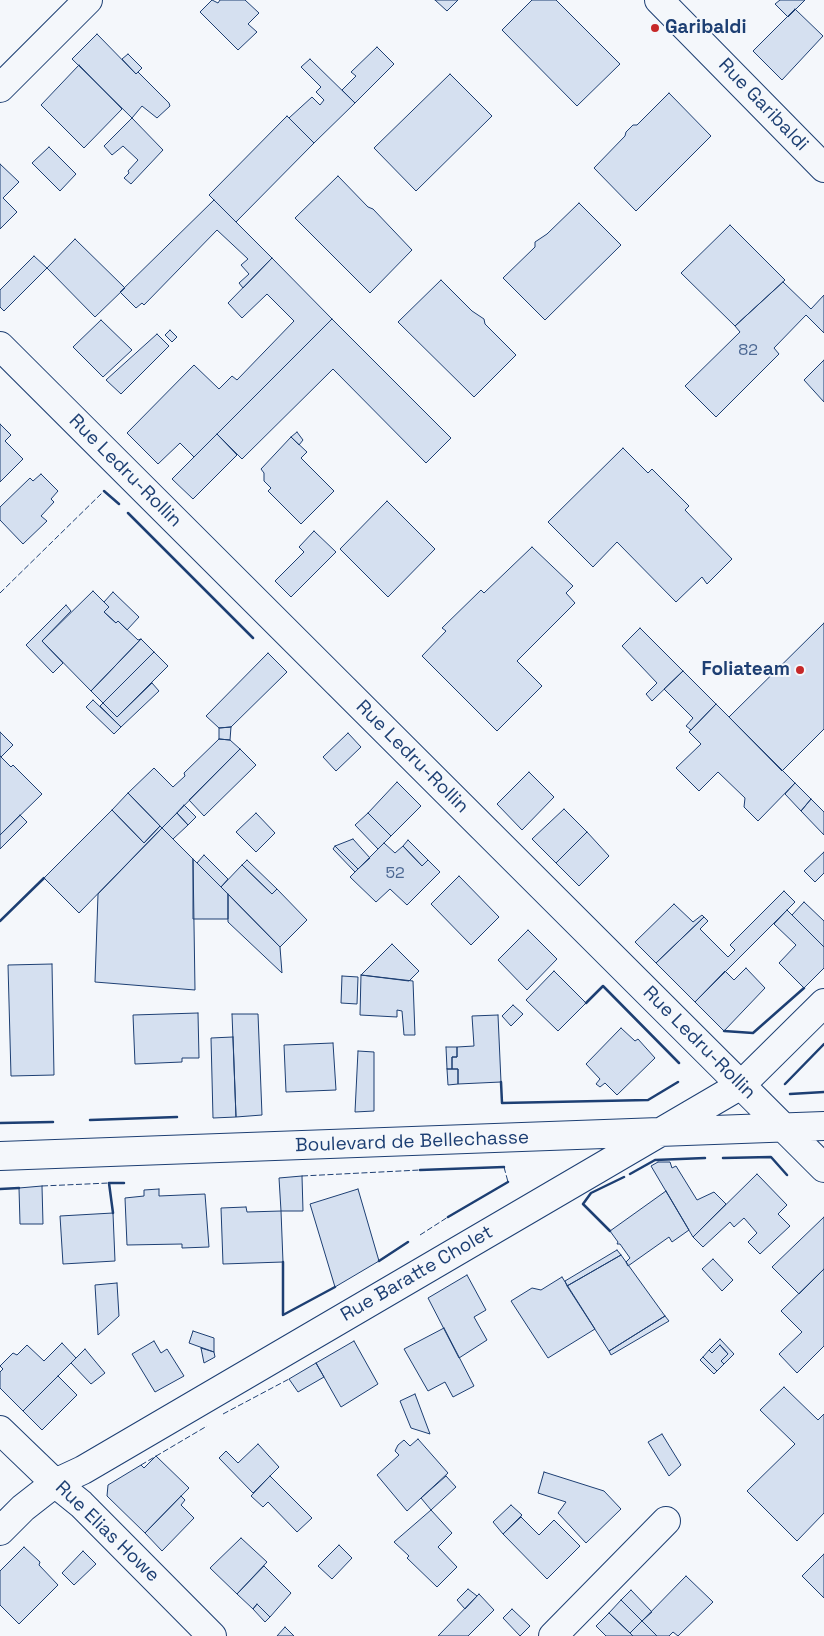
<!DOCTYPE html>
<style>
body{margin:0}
canvas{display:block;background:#f4f7fb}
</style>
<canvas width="824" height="1636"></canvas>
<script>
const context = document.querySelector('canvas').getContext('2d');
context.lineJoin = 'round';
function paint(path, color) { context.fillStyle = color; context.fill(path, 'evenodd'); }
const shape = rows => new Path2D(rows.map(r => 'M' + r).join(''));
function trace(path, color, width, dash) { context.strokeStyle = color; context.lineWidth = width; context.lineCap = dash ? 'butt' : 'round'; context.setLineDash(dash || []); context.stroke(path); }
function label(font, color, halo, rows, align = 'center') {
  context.font = font + ' "Space Grotesk",sans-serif'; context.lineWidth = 4; context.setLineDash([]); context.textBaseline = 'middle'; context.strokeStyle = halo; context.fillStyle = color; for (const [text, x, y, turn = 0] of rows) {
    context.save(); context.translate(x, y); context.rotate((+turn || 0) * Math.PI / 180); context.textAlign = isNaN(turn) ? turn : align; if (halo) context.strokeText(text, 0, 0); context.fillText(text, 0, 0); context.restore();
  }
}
const building = shape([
 [212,0,218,3,220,0,245,0,259,13,248,24,257,32,238,50,200,12,212,0],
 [435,0,458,0,447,11,435,0],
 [532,0,556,0,620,64,577,106,502,30,532,0],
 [780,0,805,0,788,17,775,4,780,0],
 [795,9,823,36,782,80,753,51,795,9],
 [97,34,136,74,138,72,169,103,170,106,157,118,142,106,132,118,72,59,97,34],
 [377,47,394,64,355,103,342,90,356,76,351,72,377,47],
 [128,54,142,68,136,74,122,59,128,54],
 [310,59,355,103,314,143,289,118,312,97,320,105,324,100,316,92,321,87,301,67,310,59],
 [79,65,122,109,84,148,41,105,79,65],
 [450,74,492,116,416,191,374,148,450,74],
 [669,93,711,136,636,211,594,168,625,136,626,132,633,125,637,125,669,93],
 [287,116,314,143,236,222,209,195,287,116],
 [132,118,163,150,131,184,124,178,129,173,128,171,138,160,123,146,112,155,104,146,132,118],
 [49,147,76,174,60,191,32,163,49,147],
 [0,164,19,182,3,198,17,212,0,229,0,164],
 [338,176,368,207,373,209,412,250,370,293,295,218,338,176],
 [214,200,272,258,243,288,239,283,249,274,241,265,248,259,217,230,144,305,142,303,136,308,120,292,214,200],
 [579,203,621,245,545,320,503,278,535,247,535,242,547,234,579,203],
 [730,225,785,280,735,326,681,273,730,225],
 [75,239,125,288,95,317,47,268,75,239],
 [34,256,47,268,4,311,0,307,0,290,34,256],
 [272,258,332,319,194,457,180,443,158,464,127,433,194,365,219,389,232,376,237,380,294,321,267,294,242,318,228,303,272,258],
 [441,280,472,311,484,319,485,324,516,355,474,397,398,322,441,280],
 [783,282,811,309,824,295,824,333,806,315,774,348,779,354,716,417,685,386,740,332,735,326,783,282],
 [332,319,451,438,426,463,333,369,242,459,217,434,332,319],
 [101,320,132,350,103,377,73,347,101,320],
 [170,330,177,337,172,342,165,335,170,330],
 [157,334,169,346,121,394,106,380,157,334],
 [824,360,824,402,804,380,824,360],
 [0,424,11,435,5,441,23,459,0,482,0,424],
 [297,432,303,440,299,445,291,437,297,432],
 [217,434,237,455,193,499,172,479,217,434],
 [291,437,307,452,301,458,334,491,301,524,268,491,271,488,264,481,264,473,261,469,291,437],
 [623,448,648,473,652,469,689,506,685,510,732,559,707,584,702,577,676,602,617,542,593,567,548,522,623,448],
 [41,474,58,491,51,499,54,502,41,516,47,521,23,544,0,520,0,507,30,478,33,481,41,474],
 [387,501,435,549,388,597,340,549,387,501],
 [314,531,336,552,291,597,275,581,304,552,299,547,314,531],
 [532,547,573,586,566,593,575,603,517,661,542,686,497,731,422,656,446,631,442,628,481,590,484,593,532,547],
 [93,591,109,607,104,612,116,623,118,621,138,640,141,639,91,691,42,641,93,591],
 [113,592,139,617,127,630,118,621,116,623,104,612,109,607,104,602,113,592],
 [66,605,71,611,42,641,63,663,53,673,26,645,66,605],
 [824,623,824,729,782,771,729,717,824,623],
 [640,628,683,671,652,701,646,694,657,683,622,646,640,628],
 [141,639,154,652,103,703,91,691,141,639],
 [154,652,168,666,117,717,103,703,154,652],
 [268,653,287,672,231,727,219,728,206,716,268,653],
 [683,671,716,704,691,730,686,726,693,718,664,689,683,671],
 [152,683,159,691,121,727,100,706,103,703,117,717,152,683],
 [93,700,121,727,114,734,86,707,93,700],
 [716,704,795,783,758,821,744,807,745,798,718,772,699,791,676,768,701,744,689,732,716,704],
 [231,727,230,740,219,739,219,728,231,727],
 [0,732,13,745,1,757,0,756,0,732],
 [348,733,361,747,336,771,323,757,348,733],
 [219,739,230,740,240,749,162,828,128,793,154,768,173,787,185,776,184,773,219,739],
 [240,749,256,765,204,816,189,800,240,749],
 [0,756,11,767,13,765,42,794,0,835,0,756],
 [529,772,554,797,522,830,497,804,529,772],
 [397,782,421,806,391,836,368,813,397,782],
 [795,783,811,799,801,811,785,794,795,783],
 [128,793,160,826,144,843,112,810,128,793],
 [811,799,824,812,824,835,801,811,811,799],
 [184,805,196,817,188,825,177,813,184,805],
 [564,809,587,832,556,863,532,839,564,809],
 [112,810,144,843,160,826,162,828,79,913,44,878,112,810],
 [177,813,188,825,173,839,162,828,177,813],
 [256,813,275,833,256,852,236,832,256,813],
 [368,813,391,836,378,849,355,825,368,813],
 [20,815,27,822,0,849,0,835,20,815],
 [162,828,193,859,195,990,95,982,98,894,162,828],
 [587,832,609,856,579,886,556,863,587,832],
 [353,839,370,858,358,869,335,846,353,839],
 [408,840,428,860,422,866,403,846,408,840],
 [384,843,395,853,403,846,422,866,428,860,440,872,407,905,390,889,376,902,350,877,384,843],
 [335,846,358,869,355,872,333,849,335,846],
 [824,852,824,873,815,882,804,871,824,852],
 [204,855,228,879,221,887,197,863,204,855],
 [193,859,228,894,228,919,193,919,193,859],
 [247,860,277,889,272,894,242,865,247,860],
 [242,865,272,894,277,889,307,920,280,947,221,887,242,865],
 [459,876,499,917,471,945,431,904,459,876],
 [784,891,795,902,695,1002,656,963,704,917,708,921,700,929,728,957,735,950,730,945,784,891],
 [228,894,280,947,282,973,228,922,228,894],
 [804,902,824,921,824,947,792,915,804,902],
 [674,904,693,922,702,915,704,917,656,963,635,942,674,904],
 [787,910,824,947,824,968,804,988,779,963,796,945,774,924,787,910],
 [528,930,557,959,527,990,498,960,528,930],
 [392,944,419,971,409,981,361,975,392,944],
 [52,964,54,1075,11,1076,8,965,52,964],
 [746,968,765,988,724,1031,695,1002,725,971,734,980,746,968],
 [554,971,586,1003,558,1031,526,1000,554,971],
 [361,975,413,981,415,1035,404,1035,402,1011,397,1010,397,1017,360,1015,361,975],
 [342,976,358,977,357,1004,341,1003,342,976],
 [513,1005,523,1014,511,1026,502,1016,513,1005],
 [198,1013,199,1058,182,1058,182,1062,135,1064,133,1015,198,1013],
 [232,1014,258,1014,262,1115,236,1117,232,1014],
 [498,1015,501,1082,458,1084,458,1069,452,1069,452,1057,457,1057,457,1047,474,1046,472,1016,498,1015],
 [621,1028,635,1041,638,1039,655,1058,617,1095,605,1083,600,1087,596,1084,600,1079,586,1064,621,1028],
 [233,1037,236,1117,213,1118,211,1038,233,1037],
 [333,1043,336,1090,286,1092,284,1045,333,1043],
 [446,1047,457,1047,457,1057,452,1057,452,1069,447,1069,446,1047],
 [358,1051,374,1052,374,1111,355,1112,358,1051],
 [447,1069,458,1069,458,1084,448,1085,447,1069],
 [658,1162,670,1162,672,1168,676,1166,697,1200,714,1192,726,1204,693,1237,651,1166,658,1162],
 [757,1174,787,1205,778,1214,790,1226,760,1254,748,1242,757,1233,744,1218,734,1227,730,1222,703,1247,693,1237,757,1174],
 [302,1176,303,1211,281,1211,279,1178,302,1176],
 [42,1186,43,1224,20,1224,19,1188,42,1186],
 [159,1189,159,1196,205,1194,209,1247,182,1248,182,1244,127,1245,125,1198,144,1196,144,1190,159,1189],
 [358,1189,379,1261,335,1287,310,1204,358,1189],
 [666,1191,689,1230,672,1242,669,1237,628,1266,626,1262,630,1258,620,1244,617,1244,618,1242,610,1231,666,1191],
 [246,1207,247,1212,281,1211,283,1262,223,1264,221,1208,246,1207],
 [113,1213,115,1261,63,1264,60,1216,113,1213],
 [824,1217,824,1269,799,1294,772,1267,824,1217],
 [617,1250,621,1255,567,1286,565,1281,617,1250],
 [621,1255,665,1316,609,1351,567,1286,621,1255],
 [713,1259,733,1280,722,1291,702,1269,713,1259],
 [824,1269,824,1346,797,1373,779,1354,802,1332,781,1311,824,1269],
 [467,1275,486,1310,474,1317,487,1340,459,1358,428,1298,467,1275],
 [562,1277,595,1329,548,1358,511,1301,532,1288,541,1290,562,1277],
 [117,1283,119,1316,98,1335,95,1285,117,1283],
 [665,1316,669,1321,611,1355,609,1351,665,1316],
 [444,1328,474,1386,453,1397,445,1382,428,1391,404,1349,444,1328],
 [193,1331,214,1338,214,1352,189,1343,193,1331],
 [720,1339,734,1354,724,1364,721,1361,728,1354,720,1345,712,1353,709,1350,720,1339],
 [154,1341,161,1353,167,1349,184,1376,155,1392,132,1354,154,1341],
 [354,1341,378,1384,341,1407,316,1363,354,1341],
 [62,1343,76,1358,23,1411,0,1388,0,1372,3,1369,0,1366,13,1353,17,1355,27,1345,44,1361,62,1343],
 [720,1345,728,1354,721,1361,724,1364,717,1371,703,1357,709,1350,712,1353,720,1345],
 [201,1348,214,1352,215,1357,204,1363,201,1348],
 [85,1349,105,1373,91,1384,71,1363,85,1349],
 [703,1357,717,1371,714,1374,700,1360,703,1357],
 [316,1363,324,1377,298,1392,289,1379,316,1363],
 [58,1376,77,1395,42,1430,23,1411,58,1376],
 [784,1387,818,1420,824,1414,824,1513,797,1541,747,1491,795,1444,760,1410,784,1387],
 [415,1394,430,1434,411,1428,400,1401,415,1394],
 [662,1434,681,1465,669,1476,648,1442,662,1434],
 [418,1439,448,1473,407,1511,377,1475,399,1455,395,1451,398,1445,404,1440,410,1446,418,1439],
 [258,1444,279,1467,253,1493,219,1458,226,1451,238,1463,258,1444],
 [156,1456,189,1488,145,1533,107,1496,108,1485,141,1465,144,1468,156,1456],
 [544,1472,604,1491,621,1509,586,1543,558,1513,566,1502,538,1493,544,1472],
 [270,1476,312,1518,297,1532,268,1502,263,1507,251,1496,270,1476],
 [446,1476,456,1487,431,1510,421,1498,446,1476],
 [181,1496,185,1500,181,1505,194,1518,162,1551,145,1533,181,1496],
 [511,1505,522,1515,503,1534,493,1522,511,1505],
 [431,1510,452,1533,438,1547,457,1567,437,1587,407,1558,409,1556,394,1542,431,1510],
 [521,1517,539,1535,554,1520,580,1546,547,1579,503,1534,521,1517],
 [241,1538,267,1562,237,1594,210,1568,241,1538],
 [339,1545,352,1558,332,1579,318,1566,339,1545],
 [24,1547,40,1562,39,1565,58,1585,19,1624,0,1605,0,1571,24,1547],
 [83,1551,96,1564,74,1585,62,1573,83,1551],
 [824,1554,824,1598,802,1576,824,1554],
 [264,1566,291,1593,270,1617,257,1604,253,1609,237,1594,264,1566],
 [686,1576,713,1602,678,1636,673,1632,669,1636,657,1636,642,1621,686,1576],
 [468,1589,477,1596,465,1609,457,1600,468,1589],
 [631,1590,652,1612,642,1621,621,1600,631,1590],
 [479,1594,494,1610,468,1636,438,1636,479,1594],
 [621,1600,642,1621,630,1633,609,1613,621,1600],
 [257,1604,270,1617,265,1622,253,1609,257,1604],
 [512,1609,530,1626,520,1636,503,1618,512,1609],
 [609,1613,630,1633,633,1636,606,1636,596,1626,609,1613],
 [642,1621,657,1636,633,1636,630,1633,642,1621],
 [285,1627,294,1636,277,1636,285,1627]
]);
paint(building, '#d5e0f0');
trace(building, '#1d3f73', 1);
const minor = shape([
 [0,88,88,0],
 [0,346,824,1168],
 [0,1156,824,1126],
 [0,1430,55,1483,81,1504,212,1636],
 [0,1531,23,1508,55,1483,83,1470,741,1085,824,1003],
 [553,1636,666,1521]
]);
const tertiary = shape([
 [659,0,824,168]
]);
trace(minor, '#1d3f73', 30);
trace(tertiary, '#1d3f73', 30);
trace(minor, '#f4f7fb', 28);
trace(tertiary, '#f4f7fb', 28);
trace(shape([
 [0,593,104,491],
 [504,1167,508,1182],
 [302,1176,420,1170],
 [42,1186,109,1183],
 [420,1235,448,1217],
 [223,1414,289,1379],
 [141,1465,207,1426]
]), '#1d3f73', 1, [6, 2.5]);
trace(shape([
 [104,491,119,504],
 [128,513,253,638],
 [0,921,44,878],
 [586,1003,603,986,679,1063],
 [724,1031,753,1033,804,988],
 [501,1082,502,1103,648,1100,678,1082],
 [785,1084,824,1044],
 [790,1094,824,1092],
 [90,1120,177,1117],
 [0,1123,53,1122],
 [723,1158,771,1157,787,1175],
 [420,1170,504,1167],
 [630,1174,655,1160,705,1158],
 [0,1189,19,1188],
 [113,1213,109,1183,124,1183],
 [448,1217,508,1182],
 [610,1231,583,1204,591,1193,624,1177],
 [379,1261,408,1242],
 [283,1262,283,1315,335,1287]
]), '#1d3f73', 2.5);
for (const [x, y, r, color] of [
 [655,28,5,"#c62828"],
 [800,670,5,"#c62828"]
]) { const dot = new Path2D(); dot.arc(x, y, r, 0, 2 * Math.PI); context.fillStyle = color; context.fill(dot); trace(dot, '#f4f7fb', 2); }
label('16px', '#4b6792', null, [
 ["82",748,351],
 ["52",395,874]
]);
label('bold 19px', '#1d3f73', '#f4f7fb', [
 ["Garibaldi",665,28],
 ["Foliateam",790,670,"right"]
], 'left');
label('19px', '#1d3f73', '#f4f7fb', [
 ["Rue Garibaldi",763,105,46],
 ["Rue Ledru-Rollin",125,471,45],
 ["Rue Ledru-Rollin",412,757,45],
 ["Rue Ledru-Rollin",699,1043,45],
 ["Boulevard de Bellechasse",412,1142,-2],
 ["Rue Baratte Cholet",417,1274,-30],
 ["Rue Elias Howe",107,1532,44]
]);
</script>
